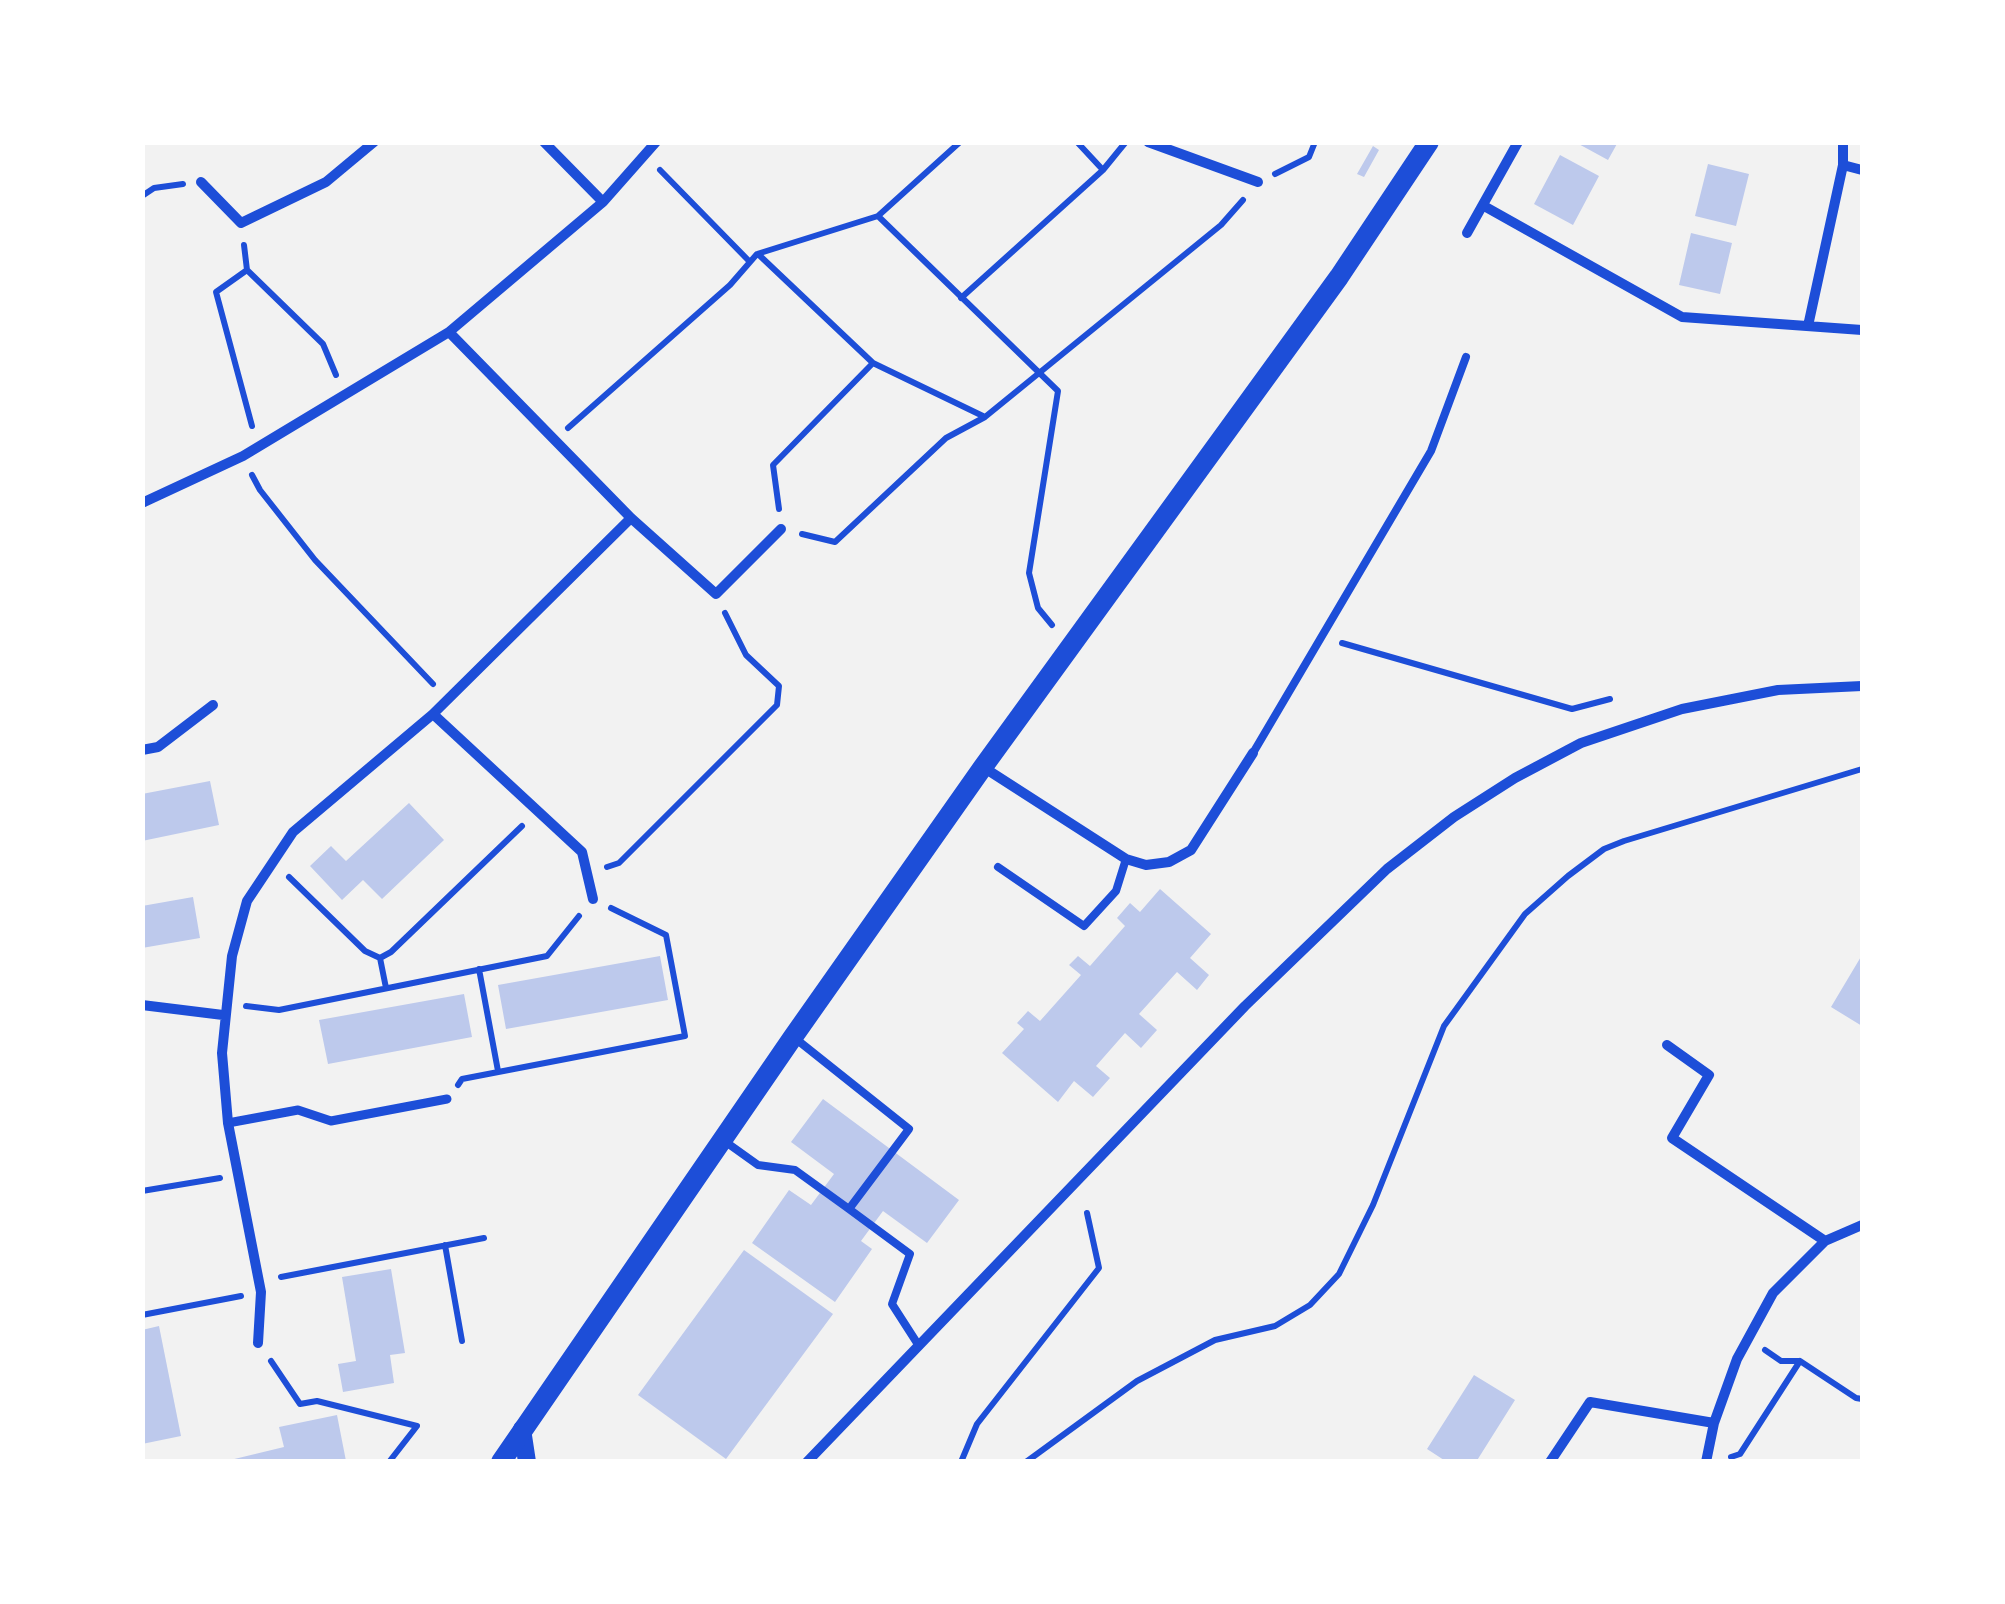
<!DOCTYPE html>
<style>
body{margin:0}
#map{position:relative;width:2005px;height:1604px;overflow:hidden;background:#f2f2f2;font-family:"Crimson Pro",serif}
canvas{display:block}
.frame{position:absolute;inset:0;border:145px solid #fff;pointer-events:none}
</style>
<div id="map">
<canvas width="2005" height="1604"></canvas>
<div class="frame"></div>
</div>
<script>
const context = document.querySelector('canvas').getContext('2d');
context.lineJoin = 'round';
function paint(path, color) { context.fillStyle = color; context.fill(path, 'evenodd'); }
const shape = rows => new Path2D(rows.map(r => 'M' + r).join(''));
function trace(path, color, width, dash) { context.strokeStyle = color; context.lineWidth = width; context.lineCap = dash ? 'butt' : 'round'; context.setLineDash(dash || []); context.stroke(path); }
paint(shape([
 [1575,142,1618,142,1608,160],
 [1373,146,1379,150,1364,177,1357,174],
 [1560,155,1599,176,1573,225,1534,204],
 [1708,164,1749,174,1736,226,1695,216],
 [1691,233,1732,243,1720,294,1679,285],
 [210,781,219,825,142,841,142,794],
 [409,803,444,840,382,899,363,880,342,900,310,866,331,846,346,861],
 [1160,889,1211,934,1190,958,1209,975,1197,990,1177,972,1139,1014,1157,1030,1141,1048,1125,1033,1096,1066,1110,1078,1093,1097,1074,1081,1058,1102,1002,1053,1024,1029,1017,1023,1028,1011,1040,1021,1081,975,1069,965,1078,956,1090,966,1125,926,1117,918,1130,903,1140,912],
 [193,897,200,938,142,948,142,906],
 [1862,955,1862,1026,1831,1007],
 [660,956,668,1000,506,1029,498,985],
 [464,994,472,1037,328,1064,319,1020],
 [823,1099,959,1200,927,1243,883,1211,861,1241,872,1249,835,1302,752,1243,789,1190,811,1205,834,1174,791,1142],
 [744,1250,833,1314,726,1459,638,1395],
 [391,1269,405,1353,390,1355,394,1383,343,1392,338,1364,356,1361,342,1277],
 [159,1326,181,1436,142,1444,142,1330],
 [1474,1375,1515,1400,1476,1462,1447,1462,1427,1449],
 [337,1415,346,1461,222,1462,284,1447,279,1427]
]), '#bdc9ec');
trace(shape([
 [1077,142,1103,170],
 [660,170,750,262],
 [1275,174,1309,157,1315,142],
 [142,196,154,188,183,184],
 [878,216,1058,391,1029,573,1038,608,1052,625],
 [244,245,247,270,216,292,252,426],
 [758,254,873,363,985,417],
 [247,270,323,344,336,375],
 [961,298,1103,170,1125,143],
 [568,428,730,285,757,254,878,216,960,142],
 [252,475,260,490,315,560,433,684],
 [779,509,773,465,873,363],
 [802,534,835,542,946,438,985,417,1221,225,1243,200],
 [1342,643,1572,709,1610,699],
 [607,867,619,863,777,705,779,686,746,655,725,613],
 [289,877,365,951,380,958,391,952,522,826],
 [380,958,386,988],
 [479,969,498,1071],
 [246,1006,279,1010,547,956,579,916],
 [458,1085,462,1079,685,1036,666,935,611,908],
 [142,1191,220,1178],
 [445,1245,462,1341],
 [281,1277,484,1238],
 [142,1315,241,1296],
 [1765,1350,1781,1361,1799,1361],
 [271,1361,300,1404,317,1401,417,1426,389,1462],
 [1731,1457,1740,1454,1800,1361,1856,1398,1862,1399],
 [961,1462,977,1424,1099,1268,1087,1213],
 [1026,1462,1137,1381,1215,1340,1275,1326,1310,1305,1339,1274,1373,1205,1444,1026,1525,914,1568,876,1604,849,1624,841,1862,769]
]), '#1d4ed8', 6);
trace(shape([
 [1253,753,1431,451,1466,357],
 [998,867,1084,926,1116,891,1126,859],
 [723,1140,758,1165,795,1170,849,1209,909,1129,796,1039],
 [849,1209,910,1254,892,1304,919,1346]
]), '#1d4ed8', 8);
trace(shape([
 [228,1123,298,1110,331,1121,447,1099]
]), '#1d4ed8', 9);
trace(shape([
 [544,142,603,202],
 [1148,142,1258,182],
 [1843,165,1862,170],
 [201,182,241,223,326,182,374,142],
 [1484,206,1682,317,1862,330],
 [1467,233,1518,142],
 [1808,326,1843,165,1843,142],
 [449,332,631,518,716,594,781,529],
 [142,503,243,456,449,332,603,202,656,142],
 [433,714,582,852,593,899],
 [142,750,158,747,213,705],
 [983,767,1126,859,1146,865,1169,862,1191,850,1253,753],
 [142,1005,223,1015],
 [1667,1045,1709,1075,1672,1138,1825,1241],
 [258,1343,261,1292,228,1123,222,1053,232,956,247,901,293,832,433,714,631,518],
 [807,1462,1245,1006,1387,869,1454,817,1515,778,1581,743,1682,709,1778,690,1862,686],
 [1550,1462,1590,1402,1714,1423],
 [1706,1462,1714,1423,1737,1359,1773,1293,1825,1241,1862,1225]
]), '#1d4ed8', 10);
trace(shape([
 [522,1429,527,1462]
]), '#1d4ed8', 18);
trace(shape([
 [501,1462,793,1037,983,767,1339,277,1429,142]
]), '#1d4ed8', 20);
</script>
